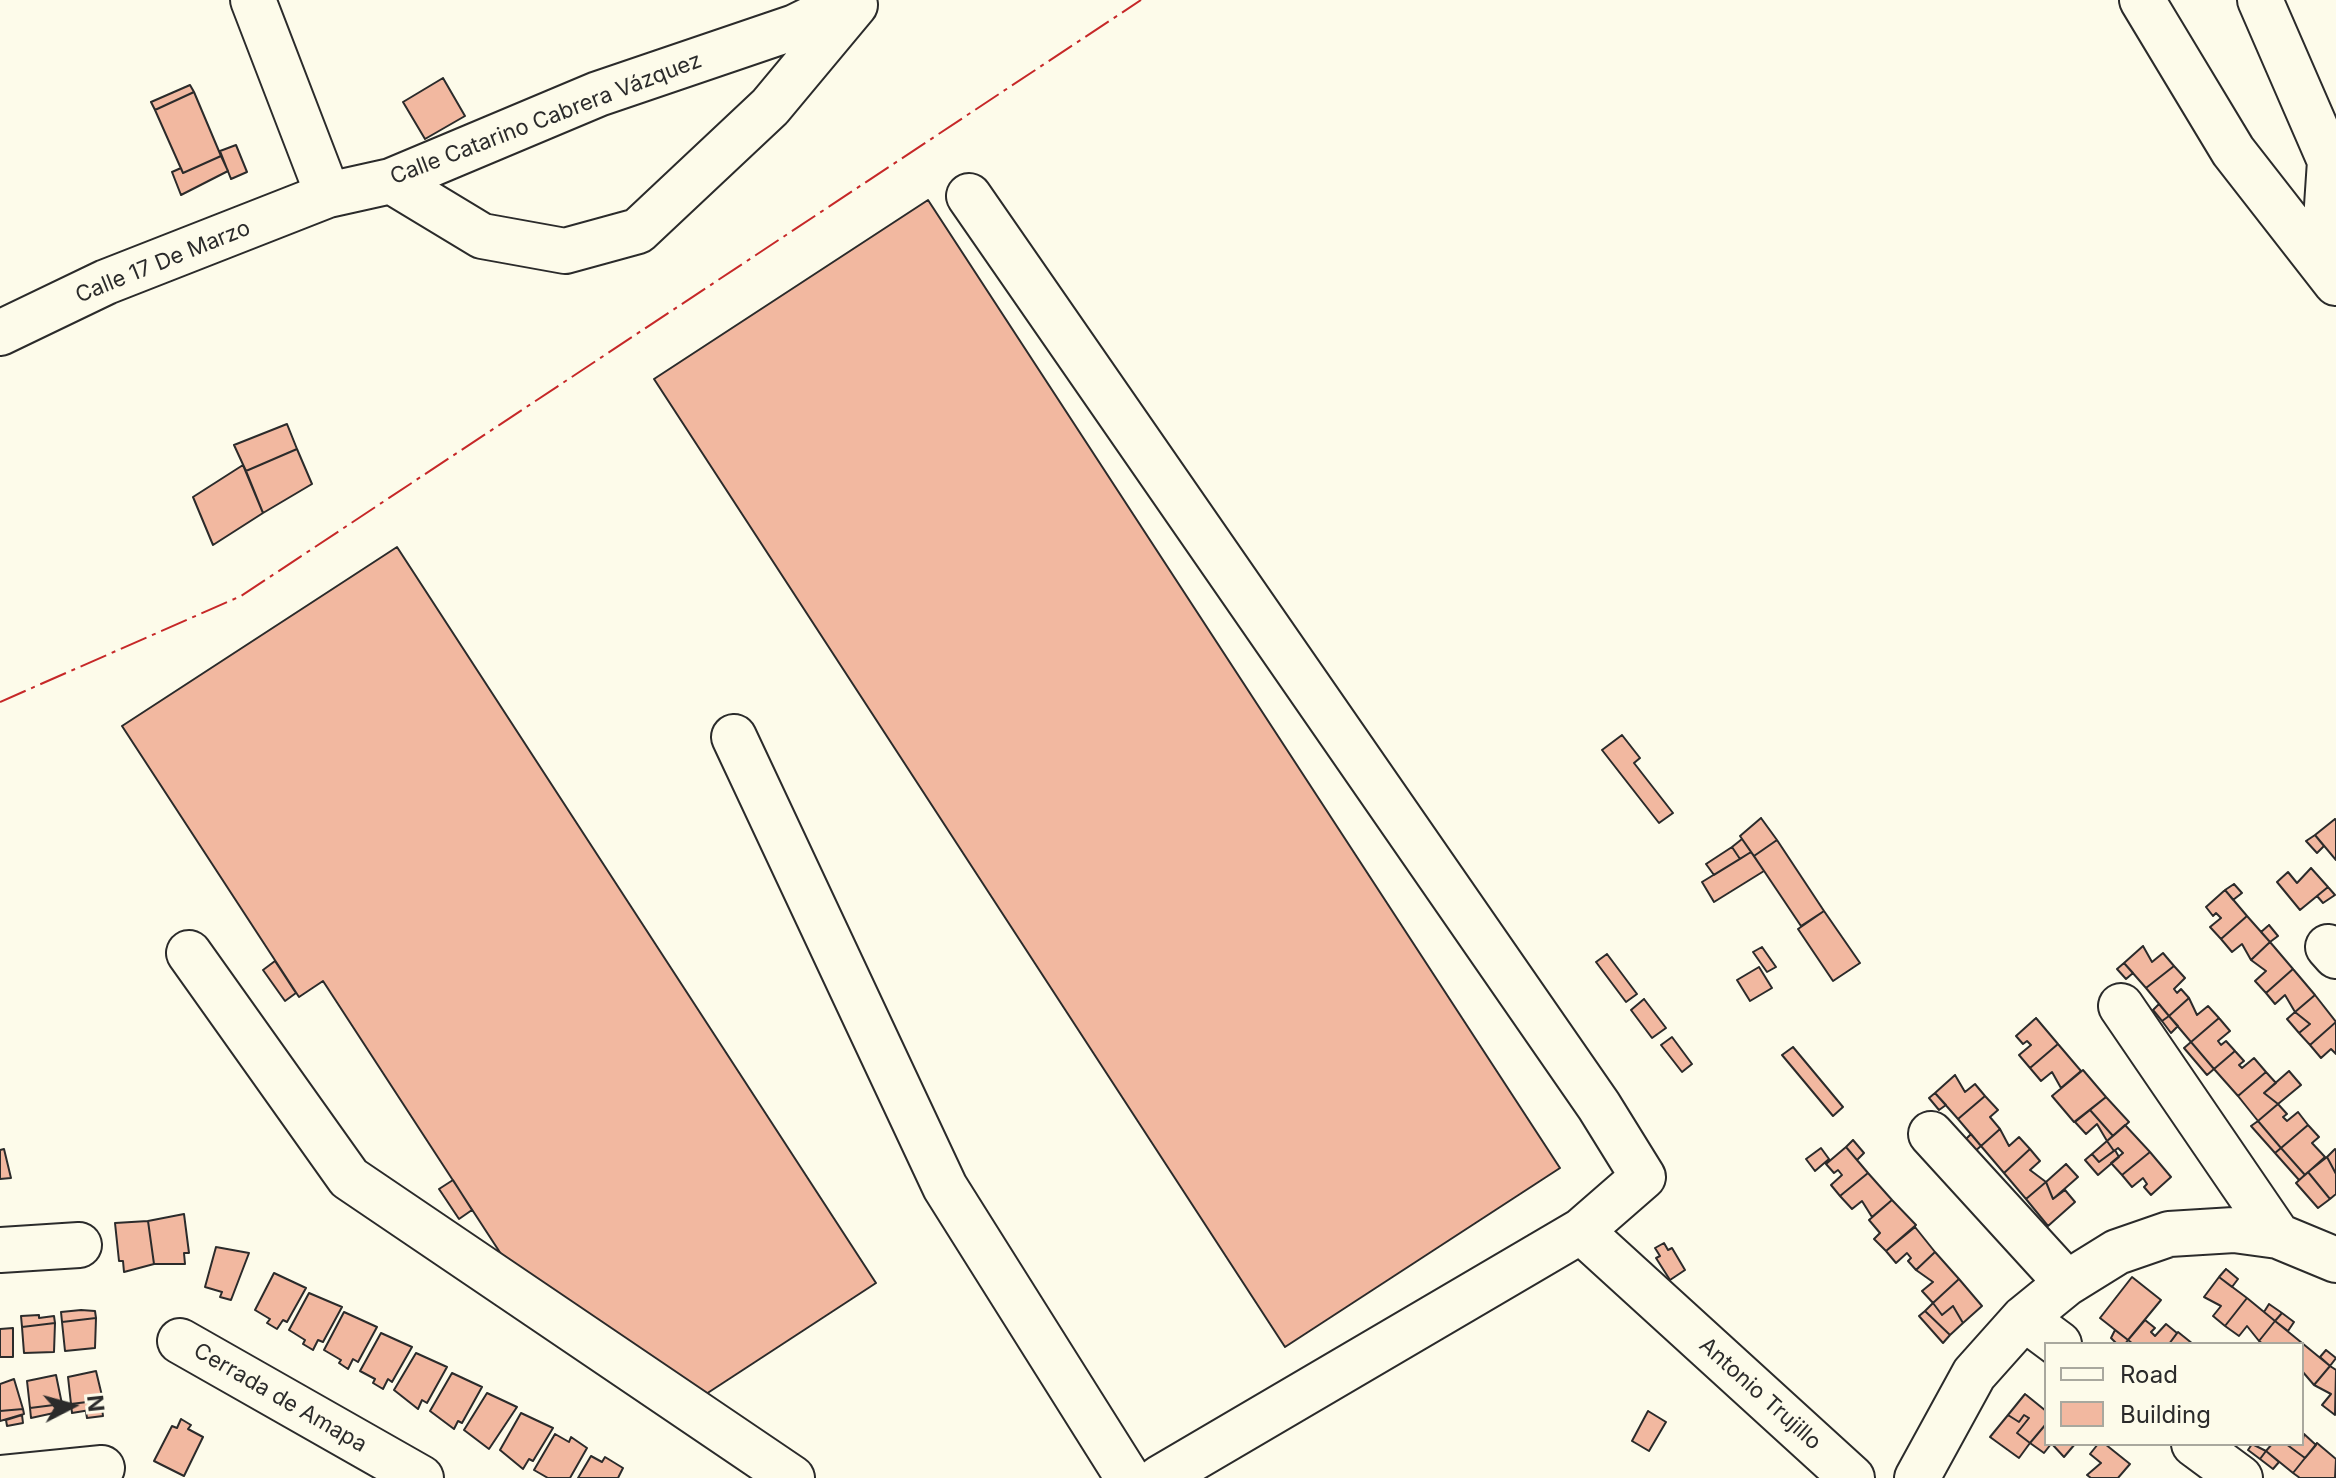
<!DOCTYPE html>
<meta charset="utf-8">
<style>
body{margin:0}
#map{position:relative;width:2336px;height:1478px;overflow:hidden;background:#fdfbea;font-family:Inter,sans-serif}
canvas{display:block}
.legend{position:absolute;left:2044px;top:1342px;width:260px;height:104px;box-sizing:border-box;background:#fdfbea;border:2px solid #a9a89e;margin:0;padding:10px 14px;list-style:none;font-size:24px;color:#2b2b2b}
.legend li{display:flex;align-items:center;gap:16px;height:40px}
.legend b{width:40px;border:2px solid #a9a89e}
.north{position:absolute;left:32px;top:1366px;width:80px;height:80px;-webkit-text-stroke:6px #fdfbea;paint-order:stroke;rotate:84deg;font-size:22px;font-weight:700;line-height:32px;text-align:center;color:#2b2b2b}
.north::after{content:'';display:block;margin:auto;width:28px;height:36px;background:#2b2b2b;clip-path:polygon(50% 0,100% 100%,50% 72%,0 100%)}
</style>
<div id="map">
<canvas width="2336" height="1478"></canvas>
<ul class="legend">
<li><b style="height:10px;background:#fdfbea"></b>Road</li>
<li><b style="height:22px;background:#f2b8a0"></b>Building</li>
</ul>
<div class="north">N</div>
</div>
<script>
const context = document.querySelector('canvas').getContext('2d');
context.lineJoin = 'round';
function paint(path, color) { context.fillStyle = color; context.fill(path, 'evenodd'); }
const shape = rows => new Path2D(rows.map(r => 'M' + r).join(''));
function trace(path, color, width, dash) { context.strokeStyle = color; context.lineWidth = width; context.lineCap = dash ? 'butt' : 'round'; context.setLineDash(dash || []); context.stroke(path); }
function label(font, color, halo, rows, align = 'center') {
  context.font = font + ' Inter,sans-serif'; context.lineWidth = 6; context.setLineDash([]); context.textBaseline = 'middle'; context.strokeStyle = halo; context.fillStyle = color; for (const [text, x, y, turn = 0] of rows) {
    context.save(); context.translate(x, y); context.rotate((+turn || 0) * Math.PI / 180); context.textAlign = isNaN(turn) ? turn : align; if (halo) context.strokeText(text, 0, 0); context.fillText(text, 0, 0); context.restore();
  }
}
const building = shape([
 [443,78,465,116,425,139,403,102,443,78],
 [190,85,194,92,155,110,151,102,190,85],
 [194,92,221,156,183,173,155,110,194,92],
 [236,145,247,172,231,179,220,151,236,145],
 [221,156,228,171,181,195,172,172,181,168,183,173,221,156],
 [928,200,1560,1168,1285,1347,654,379,928,200],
 [287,424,297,449,246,471,234,445,287,424],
 [297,449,312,484,263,513,246,471,297,449],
 [243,465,263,513,213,545,193,497,243,465],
 [397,547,876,1283,703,1396,501,1254,323,981,299,997,122,726,397,547],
 [1622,735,1640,758,1634,763,1673,813,1659,823,1602,750,1622,735],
 [1761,818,1777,840,1754,856,1740,836,1761,818],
 [2335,819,2336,820,2336,860,2315,835,2335,819],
 [2315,835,2324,846,2317,853,2306,841,2315,835],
 [1742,839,1751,852,1740,859,1732,847,1742,839],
 [1777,840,1824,911,1801,926,1754,856,1777,840],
 [1732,847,1740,859,1714,875,1706,864,1732,847],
 [1751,852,1764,871,1714,902,1702,882,1751,852],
 [2311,868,2328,887,2300,910,2277,882,2288,872,2297,883,2311,868],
 [2234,884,2242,893,2233,900,2225,890,2234,884],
 [2328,887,2335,895,2323,903,2317,896,2328,887],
 [2225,890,2247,916,2221,939,2210,927,2221,918,2216,913,2213,916,2206,907,2225,890],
 [1824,911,1860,963,1833,981,1798,929,1824,911],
 [2247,916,2270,942,2251,960,2242,944,2232,952,2221,939,2247,916],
 [2269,925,2278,936,2270,942,2261,932,2269,925],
 [2270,942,2293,969,2266,993,2255,981,2266,971,2251,960,2270,942],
 [2143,946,2152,962,2163,953,2174,966,2146,988,2124,963,2143,946],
 [1762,947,1776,967,1767,972,1753,952,1762,947],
 [1607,954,1637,994,1626,1002,1596,962,1607,954],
 [275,961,296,993,285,1001,263,970,275,961],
 [2124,963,2133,973,2126,979,2117,969,2124,963],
 [2174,966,2185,978,2174,989,2177,993,2181,989,2189,998,2169,1016,2146,988,2174,966],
 [1759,967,1772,988,1750,1001,1737,980,1759,967],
 [2293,969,2315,995,2295,1012,2285,995,2275,1004,2266,993,2293,969],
 [2315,995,2336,1022,2310,1045,2299,1033,2310,1024,2295,1012,2315,995],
 [2189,998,2197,1015,2208,1006,2219,1018,2191,1042,2169,1016,2189,998],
 [1644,999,1666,1028,1652,1038,1631,1010,1644,999],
 [2159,1004,2169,1016,2162,1021,2153,1010,2159,1004],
 [2295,1012,2310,1024,2299,1033,2287,1019,2295,1012],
 [2169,1016,2178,1026,2171,1033,2162,1021,2169,1016],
 [2036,1018,2058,1044,2030,1068,2019,1055,2031,1045,2027,1041,2023,1044,2016,1036,2036,1018],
 [2219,1018,2230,1031,2218,1041,2221,1045,2226,1041,2235,1051,2214,1069,2191,1042,2219,1018],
 [2336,1022,2336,1054,2331,1049,2321,1058,2310,1045,2336,1022],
 [1672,1037,1692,1064,1682,1072,1661,1045,1672,1037],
 [2191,1042,2214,1069,2207,1075,2184,1048,2191,1042],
 [2058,1044,2081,1071,2061,1088,2052,1072,2041,1081,2030,1068,2058,1044],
 [1793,1047,1843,1107,1833,1116,1782,1055,1793,1047],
 [2235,1051,2244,1061,2239,1065,2242,1068,2254,1058,2266,1072,2238,1096,2214,1069,2235,1051],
 [2083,1070,2106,1097,2074,1122,2052,1096,2083,1070],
 [2289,1071,2301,1085,2278,1104,2264,1093,2289,1071],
 [2266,1072,2276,1083,2264,1093,2278,1104,2258,1121,2238,1096,2266,1072],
 [1955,1075,1965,1092,1975,1084,1985,1096,1958,1119,1935,1093,1955,1075],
 [1935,1093,1946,1105,1939,1110,1929,1098,1935,1093],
 [1985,1096,1998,1110,1990,1117,2000,1129,1981,1146,1958,1119,1985,1096],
 [2106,1097,2129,1122,2113,1136,2090,1110,2106,1097],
 [2278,1104,2287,1114,2283,1117,2287,1121,2298,1112,2308,1125,2281,1148,2258,1121,2278,1104],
 [2090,1110,2113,1136,2107,1141,2097,1124,2086,1134,2075,1122,2090,1110],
 [2258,1121,2281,1148,2275,1153,2251,1126,2258,1121],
 [2125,1125,2150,1152,2122,1175,2111,1163,2123,1153,2118,1148,2114,1151,2107,1141,2125,1125],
 [2308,1125,2319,1137,2312,1143,2325,1157,2305,1175,2281,1148,2308,1125],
 [2000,1129,2009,1146,2019,1137,2030,1149,2004,1173,1981,1146,2000,1129],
 [1971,1134,1981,1146,1974,1152,1964,1141,1971,1134],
 [1853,1140,1864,1153,1857,1160,1846,1147,1853,1140],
 [2107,1141,2114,1151,2099,1162,2092,1154,2107,1141],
 [1846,1147,1868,1173,1840,1196,1831,1185,1842,1175,1838,1170,1834,1173,1826,1164,1846,1147],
 [1821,1148,1829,1159,1815,1171,1806,1159,1821,1148],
 [2281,1148,2305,1175,2299,1180,2275,1153,2281,1148],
 [4,1149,11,1178,0,1179,0,1150,4,1149],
 [2030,1149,2040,1161,2030,1170,2046,1182,2026,1199,2004,1173,2030,1149],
 [2335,1149,2336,1150,2336,1174,2327,1157,2335,1149],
 [2115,1150,2119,1157,2098,1175,2085,1160,2092,1154,2099,1162,2115,1150],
 [2150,1152,2171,1177,2151,1195,2144,1187,2147,1184,2143,1178,2132,1187,2122,1175,2150,1152],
 [2327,1157,2336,1174,2336,1194,2330,1199,2308,1172,2327,1157],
 [2066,1164,2078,1177,2053,1199,2046,1182,2066,1164],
 [2308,1172,2330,1199,2318,1208,2296,1183,2308,1172],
 [1868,1173,1892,1200,1872,1217,1862,1201,1852,1209,1840,1196,1868,1173],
 [453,1180,472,1210,459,1219,439,1189,453,1180],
 [2046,1182,2053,1199,2065,1190,2075,1202,2048,1226,2026,1199,2046,1182],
 [1892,1200,1916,1225,1886,1251,1874,1239,1880,1233,1869,1220,1892,1200],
 [184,1214,189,1253,184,1253,185,1264,154,1264,148,1221,184,1214],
 [148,1221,154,1264,124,1272,123,1261,119,1261,115,1223,148,1221],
 [1915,1227,1935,1252,1916,1270,1908,1261,1911,1258,1907,1253,1896,1263,1886,1251,1915,1227],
 [1664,1243,1668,1250,1672,1248,1685,1270,1670,1280,1656,1258,1660,1256,1655,1248,1664,1243],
 [216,1247,249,1253,231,1300,220,1297,222,1292,205,1287,216,1247],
 [1935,1252,1959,1279,1933,1303,1922,1291,1933,1282,1916,1270,1935,1252],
 [2226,1269,2238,1279,2232,1287,2219,1277,2226,1269],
 [274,1273,306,1288,287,1322,283,1320,277,1329,267,1323,270,1319,255,1310,274,1273],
 [2132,1277,2161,1300,2128,1340,2100,1318,2132,1277],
 [2219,1277,2247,1298,2225,1326,2213,1316,2221,1306,2204,1297,2219,1277],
 [1959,1279,1982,1306,1963,1323,1953,1306,1942,1315,1933,1303,1959,1279],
 [309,1293,342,1307,323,1342,318,1340,313,1350,303,1344,305,1340,289,1330,309,1293],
 [2247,1298,2275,1321,2259,1341,2247,1326,2239,1336,2225,1326,2247,1298],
 [1933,1303,1942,1315,1953,1306,1963,1323,1950,1335,1925,1311,1933,1303],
 [2269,1304,2282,1313,2275,1321,2264,1312,2269,1304],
 [81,1310,95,1311,96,1318,62,1322,61,1312,81,1310],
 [1925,1311,1950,1335,1943,1343,1919,1316,1925,1311],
 [344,1312,377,1327,358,1362,353,1359,348,1369,339,1363,341,1360,324,1350,344,1312],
 [2282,1313,2294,1322,2288,1331,2275,1321,2282,1313],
 [39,1315,39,1318,54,1316,55,1323,22,1327,21,1316,39,1315],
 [96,1318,95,1348,65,1351,62,1322,96,1318],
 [2145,1320,2155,1328,2151,1332,2155,1336,2166,1324,2177,1333,2169,1344,2133,1344,2128,1340,2145,1320],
 [2275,1321,2302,1343,2302,1344,2263,1344,2259,1341,2275,1321],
 [55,1323,54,1352,24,1353,22,1327,55,1323],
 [13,1328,13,1357,0,1357,0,1329,13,1328],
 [2115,1330,2128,1340,2125,1344,2117,1344,2111,1338,2115,1330],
 [2178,1332,2193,1344,2169,1344,2178,1332],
 [381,1333,412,1347,392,1382,388,1379,383,1389,373,1383,375,1379,360,1371,381,1333],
 [2302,1343,2330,1366,2314,1385,2302,1371,2302,1343],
 [2326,1350,2336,1358,2330,1366,2320,1357,2326,1350],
 [416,1353,447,1367,427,1403,422,1400,418,1409,394,1390,416,1353],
 [2330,1366,2336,1370,2335,1415,2322,1405,2331,1394,2314,1385,2330,1366],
 [96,1371,103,1400,71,1404,68,1377,96,1371],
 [452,1373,482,1387,462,1423,458,1421,454,1429,430,1411,452,1373],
 [56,1375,62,1404,30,1408,27,1381,56,1375],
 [14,1379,23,1409,0,1411,0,1384,14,1379],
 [487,1393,517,1407,489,1449,464,1430,487,1393],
 [2025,1394,2046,1411,2046,1424,2030,1443,2017,1433,2029,1418,2024,1415,2019,1422,2008,1415,2025,1394],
 [103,1400,102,1408,72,1413,71,1404,103,1400],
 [62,1404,63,1411,31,1418,30,1408,62,1404],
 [102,1408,103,1416,87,1418,86,1412,102,1408],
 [23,1409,24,1414,0,1421,0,1411,23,1409],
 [1648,1411,1666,1422,1649,1451,1632,1441,1648,1411],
 [521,1413,553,1428,533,1461,529,1459,523,1469,500,1450,521,1413],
 [22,1415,23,1423,7,1426,6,1420,22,1415],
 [2008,1415,2019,1422,2024,1415,2029,1418,2017,1433,2030,1443,2019,1458,1990,1437,2008,1415],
 [181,1419,191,1425,188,1429,203,1437,184,1476,154,1461,172,1426,177,1428,181,1419],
 [2046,1424,2046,1444,2051,1444,2044,1453,2030,1443,2046,1424],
 [555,1434,569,1442,571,1437,587,1448,570,1478,548,1478,534,1470,555,1434],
 [2304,1434,2316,1445,2305,1458,2286,1444,2302,1444,2304,1434],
 [2317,1443,2336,1459,2335,1478,2300,1478,2293,1473,2317,1443],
 [2052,1444,2075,1444,2064,1457,2052,1444],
 [2098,1444,2105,1444,2130,1464,2118,1478,2091,1478,2087,1475,2101,1463,2090,1454,2098,1444],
 [2252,1444,2266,1451,2260,1459,2248,1450,2252,1444],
 [2272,1444,2286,1444,2305,1458,2293,1473,2266,1451,2272,1444],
 [2266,1451,2279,1462,2273,1469,2260,1459,2266,1451],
 [591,1456,602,1462,605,1457,623,1468,618,1478,578,1478,591,1456]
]);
paint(building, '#f2b8a0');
trace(building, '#2b2b2b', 2);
const minor = shape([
 [253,0,328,195],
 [2142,0,2233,151,2336,283],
 [2260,0,2330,161,2323,266],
 [391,181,482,236,565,251,638,231,770,107,855,5],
 [969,196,1599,1106,1643,1177,1581,1231,1160,1478],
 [0,333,106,282,328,195,391,181,598,94,795,27,850,0],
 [734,737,945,1187,1128,1478],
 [2328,947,2336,956],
 [189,953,349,1178,792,1478],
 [2121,1006,2278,1236],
 [1931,1134,2067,1283],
 [1581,1231,1852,1478],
 [0,1250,79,1245],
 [2024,1318,2059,1344],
 [180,1341,421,1478],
 [2194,1444,2240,1478],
 [2,1478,102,1468],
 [1917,1478,1974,1374,2024,1318,2067,1283,2117,1252,2169,1234,2234,1230,2278,1236,2336,1260]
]);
trace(minor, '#2b2b2b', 48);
trace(minor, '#fdfbea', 44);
trace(shape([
 [0,702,241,596,1141,0]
]), '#c62828', 2, [28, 6, 4, 6]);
label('22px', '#2b2b2b', '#fdfbea', [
 ["Calle Catarino Cabrera Vázquez",546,119,-21],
 ["Calle 17 De Marzo",163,262,-22],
 ["Antonio Trujillo",1760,1394,42],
 ["Cerrada de Amapa",280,1398,30]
]);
</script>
